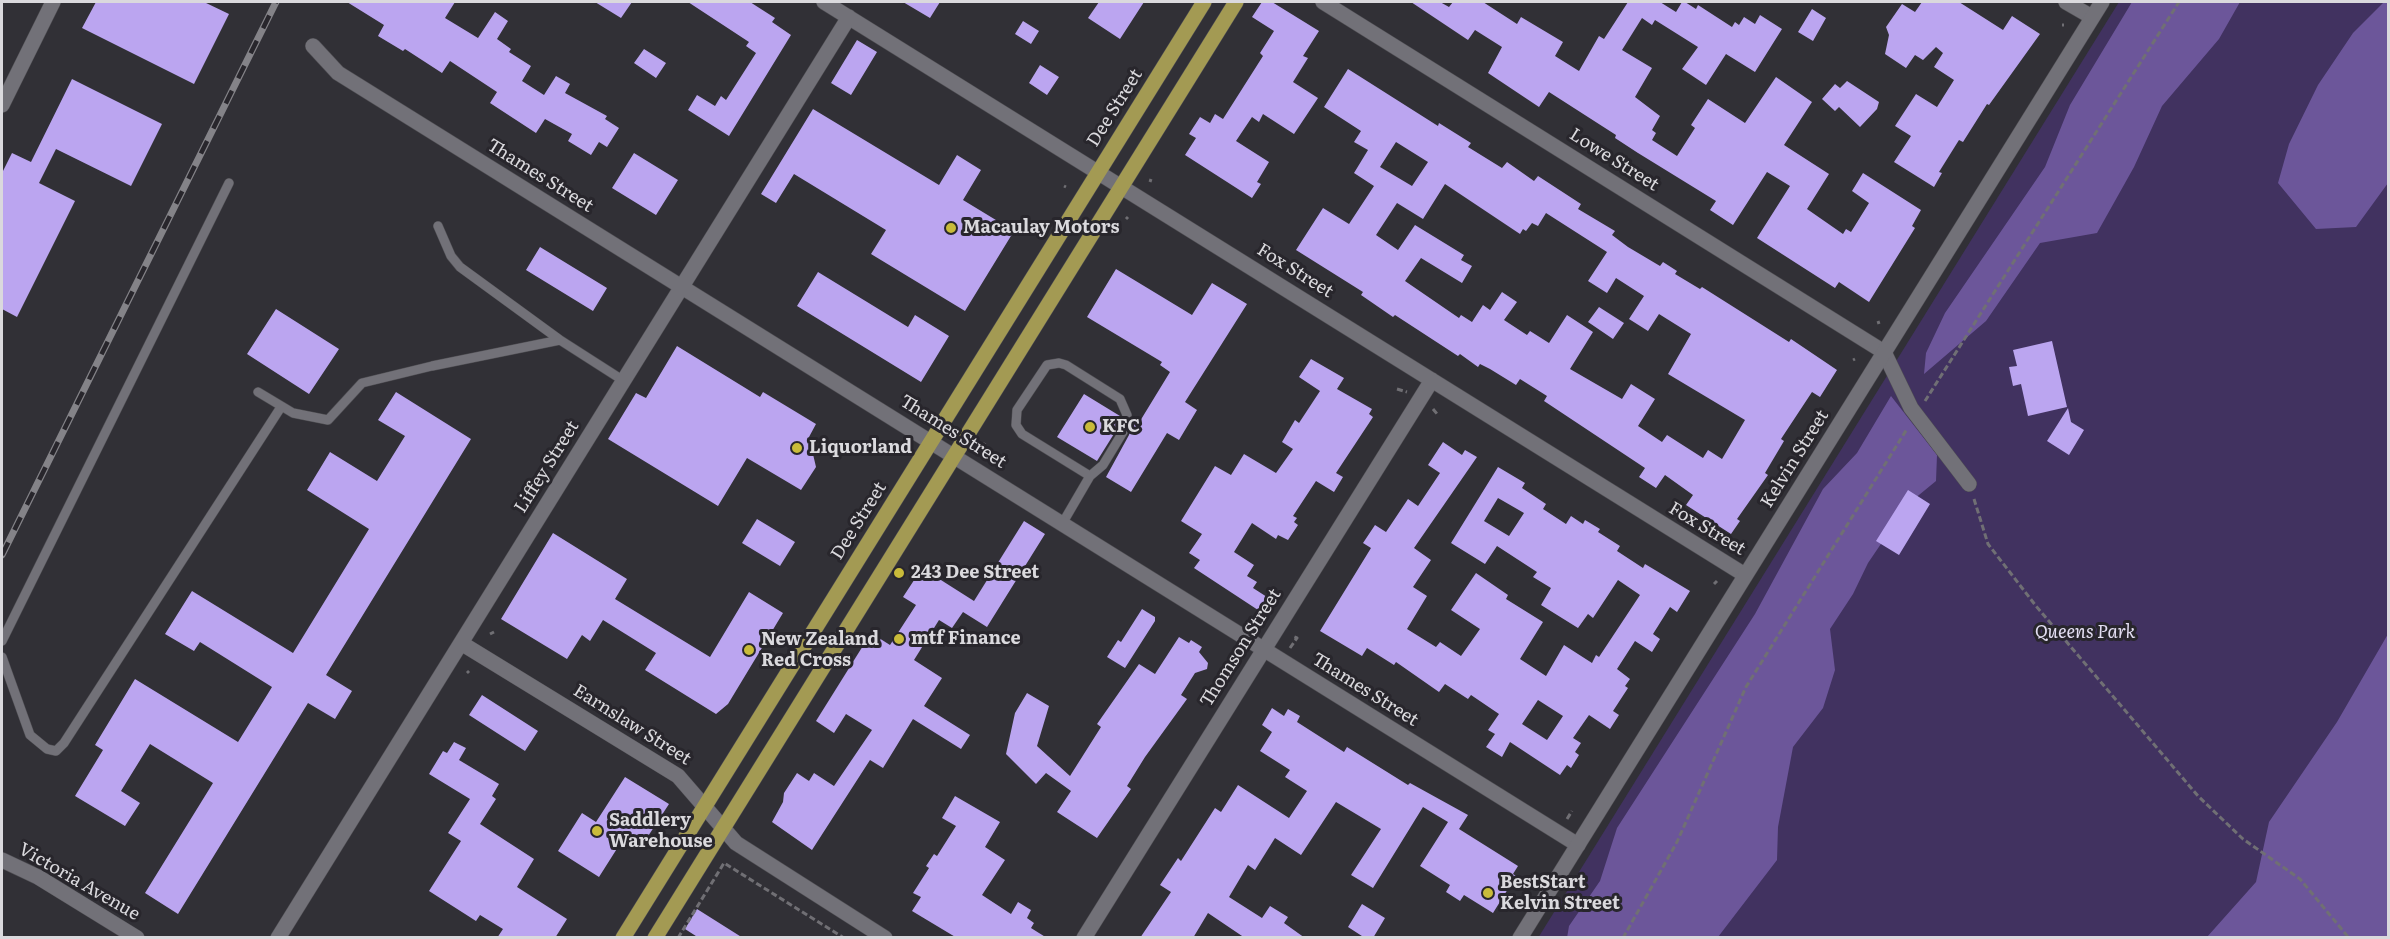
<!DOCTYPE html>
<style>
body{margin:0}
#map{position:relative;width:2390px;height:939px;overflow:hidden;background:#313036;font-family:Literata,serif}
canvas{display:block}
.frame{position:absolute;inset:0;border:3px solid #dad9dd;pointer-events:none}
</style>
<div id="map">
<canvas width="2390" height="939"></canvas>
<div class="frame"></div>
</div>
<script>
const context = document.querySelector('canvas').getContext('2d');
context.lineJoin = 'round';
function paint(path, color) { context.fillStyle = color; context.fill(path, 'evenodd'); }
const shape = rows => new Path2D(rows.map(r => 'M' + r).join(''));
function trace(path, color, width, dash) { context.strokeStyle = color; context.lineWidth = width; context.lineCap = dash ? 'butt' : 'round'; context.setLineDash(dash || []); context.stroke(path); }
function label(font, color, halo, rows, align = 'center') {
  context.font = font + ' Literata,serif'; context.lineWidth = 6; context.setLineDash([]); context.textBaseline = 'middle'; context.strokeStyle = halo; context.fillStyle = color; for (const [text, x, y, turn = 0] of rows) {
    context.save(); context.translate(x, y); context.rotate((+turn || 0) * Math.PI / 180); context.textAlign = isNaN(turn) ? turn : align; if (halo) context.strokeText(text, 0, 0); context.fillText(text, 0, 0); context.restore();
  }
}
paint(shape([
 [2119,2,2388,2,2388,937,1538,938]
]), '#413260');
paint(shape([
 [2132,2,2240,2,2219,39,2162,106,2134,167,2097,233,2040,243,1986,321,1924,374,1926,353,1945,313,2045,167,2070,105],
 [2384,2,2388,2,2388,183,2356,227,2316,229,2278,183,2289,144,2318,85,2353,33],
 [1891,396,1937,455,1936,481,1908,504,1868,563,1853,594,1830,629,1835,670,1823,708,1793,747,1778,827,1777,860,1718,937,1567,938,1569,926,1600,881,1617,828,1755,614,1823,489,1857,453],
 [2388,634,2388,937,2207,937,2256,882,2269,822,2337,722]
]), '#6c569a');
paint(shape([
 [96,2,204,2,229,14,194,84,82,28],
 [347,2,455,2,445,18,478,38,495,12,508,21,497,39,511,49,509,52,531,66,522,81,544,95,556,76,570,84,565,93,607,116,605,119,619,128,607,147,599,142,591,155,568,141,572,134,545,119,536,133,490,103,497,92,450,61,442,73,405,49,403,51,378,36,384,25],
 [595,2,632,2,621,18],
 [688,2,750,2,775,18,772,22,791,35,729,136,688,110,697,95,715,106,721,96,726,100,756,53,746,46,749,42],
 [903,2,940,2,930,18],
 [1099,2,1144,2,1120,39,1088,18],
 [1262,2,1272,2,1319,31,1303,56,1308,58,1293,82,1318,98,1294,134,1263,114,1259,122,1252,117,1236,141,1269,162,1257,182,1261,184,1252,198,1185,155,1196,138,1189,134,1200,117,1210,123,1215,114,1223,119,1263,56,1260,53,1274,31,1252,17],
 [1411,2,1440,2,1449,7,1453,2,1483,2,1517,24,1521,17,1563,42,1555,56,1579,71,1599,36,1604,39,1628,2,1660,2,1676,12,1682,2,1685,2,1696,9,1698,5,1732,27,1735,22,1739,25,1744,17,1755,24,1760,15,1782,29,1755,72,1726,54,1706,85,1682,69,1698,47,1655,20,1652,25,1642,18,1622,50,1652,68,1635,97,1660,116,1652,130,1656,133,1652,140,1677,156,1695,128,1691,125,1708,99,1745,123,1776,77,1812,102,1784,145,1829,174,1807,209,1843,234,1846,229,1851,232,1869,203,1852,191,1863,173,1921,210,1912,226,1915,228,1869,302,1839,282,1835,288,1757,238,1790,186,1767,172,1733,225,1710,210,1716,201,1638,153,1615,138,1616,135,1549,92,1539,107,1488,73,1502,47,1475,30,1468,40],
 [1922,2,1959,2,2003,30,2012,16,2040,34,1989,105,1987,104,1963,142,1959,140,1939,172,1942,173,1934,187,1894,162,1911,136,1895,126,1916,94,1937,107,1954,80,1934,67,1943,53,1936,47,1923,60,1915,55,1906,68,1885,54,1889,35,1886,27,1902,4,1915,12],
 [1812,9,1826,18,1813,41,1798,32],
 [1023,21,1039,31,1031,44,1015,34],
 [857,40,877,52,851,95,831,83],
 [644,49,666,63,656,78,634,63],
 [1040,65,1059,77,1047,95,1029,83],
 [1348,69,1438,126,1439,123,1471,143,1468,147,1502,168,1507,162,1534,181,1538,176,1581,204,1578,209,1615,231,1612,235,1628,247,1660,266,1663,262,1677,271,1675,274,1700,289,1702,287,1789,342,1791,339,1837,370,1820,397,1812,392,1781,439,1784,441,1765,473,1768,475,1737,519,1740,521,1731,534,1686,505,1693,495,1665,475,1656,488,1639,477,1645,468,1544,401,1547,396,1520,379,1516,385,1490,369,1480,364,1478,367,1460,354,1458,356,1395,315,1393,317,1361,295,1363,292,1296,250,1323,208,1349,224,1374,186,1354,173,1368,150,1354,142,1361,131,1324,107],
 [1396,142,1428,162,1412,186,1380,167],
 [1445,184,1520,234,1523,229,1526,231,1532,223,1538,226,1546,213,1607,252,1588,281,1607,293,1616,278,1644,296,1629,319,1648,331,1659,314,1691,334,1668,374,1745,420,1722,459,1708,450,1703,458,1667,435,1662,442,1638,426,1655,399,1631,384,1622,399,1570,369,1593,332,1567,315,1549,343,1530,331,1527,335,1504,320,1517,302,1502,292,1490,310,1483,305,1472,322,1461,315,1459,318,1405,281,1421,258,1462,283,1472,266,1461,260,1464,255,1415,225,1398,250,1376,235,1397,203,1423,219],
 [72,79,162,124,131,186,56,149,39,183,75,201,17,317,2,309,2,173,12,153,31,162],
 [1847,81,1879,102,1877,109,1860,127,1839,107,1835,111,1822,99,1835,84,1840,88],
 [813,109,939,185,957,155,981,170,963,200,1014,231,965,311,871,254,886,230,794,174,776,203,761,194],
 [634,153,678,180,656,215,612,188],
 [540,247,607,288,593,311,526,270],
 [1116,269,1192,315,1212,283,1247,304,1185,402,1197,410,1179,440,1167,433,1131,492,1106,477,1129,435,1132,423,1137,426,1170,372,1160,365,1162,362,1087,317],
 [818,272,908,327,915,315,949,336,921,382,797,306],
 [1599,307,1624,323,1613,339,1588,322],
 [276,309,339,349,309,394,247,354],
 [2052,341,2067,407,2028,416,2021,384,2013,386,2009,367,2017,366,2013,350],
 [677,346,760,397,763,392,816,424,809,437,816,467,801,490,747,458,718,506,608,439,636,393,646,398],
 [1311,359,1344,378,1337,389,1372,409,1369,414,1373,417,1336,473,1343,477,1334,492,1316,481,1293,516,1297,518,1294,522,1298,525,1288,540,1278,535,1276,539,1252,523,1234,552,1254,565,1247,576,1257,582,1253,588,1267,597,1258,610,1194,568,1200,560,1189,553,1202,534,1181,521,1215,466,1231,475,1244,454,1276,473,1293,449,1282,442,1295,420,1299,423,1320,391,1299,377],
 [396,392,471,439,326,675,352,691,335,719,308,703,178,914,145,893,213,783,150,744,121,791,140,803,125,826,75,796,103,750,95,745,135,679,238,742,272,687,200,642,194,651,165,634,192,591,293,653,369,529,307,490,330,452,377,481,405,436,378,420],
 [1084,394,1120,416,1117,429,1097,461,1057,437],
 [2068,408,2071,422,2084,430,2069,455,2047,441],
 [1443,442,1462,455,1465,450,1477,457,1414,548,1431,560,1413,587,1427,596,1407,629,1436,647,1440,642,1461,656,1480,629,1451,610,1476,573,1508,595,1506,599,1543,622,1520,659,1546,676,1564,645,1592,663,1596,655,1599,657,1640,595,1618,580,1593,618,1588,614,1578,628,1541,605,1551,588,1533,577,1537,572,1497,546,1485,564,1451,543,1498,467,1525,483,1522,488,1546,504,1543,509,1566,524,1571,516,1583,524,1585,520,1600,529,1598,532,1620,546,1617,551,1643,568,1645,564,1690,591,1677,612,1670,607,1653,634,1660,639,1652,652,1635,641,1617,669,1630,679,1625,686,1628,688,1613,711,1619,715,1610,729,1589,715,1573,738,1581,743,1575,752,1579,755,1571,768,1567,765,1560,775,1510,742,1502,757,1486,747,1495,734,1488,730,1499,714,1471,695,1468,699,1445,684,1439,692,1396,662,1394,665,1367,648,1362,656,1320,631,1371,548,1363,543,1375,525,1386,532,1408,499,1418,506,1440,473,1428,465],
 [1498,498,1524,513,1509,536,1484,521],
 [1538,700,1563,716,1547,740,1522,724],
 [1908,490,1930,504,1899,555,1876,541],
 [757,519,795,542,780,566,742,543],
 [1024,521,1045,534,987,627,963,612,952,628,939,620,914,660,942,678,924,706,970,735,961,749,913,719,883,768,870,760,812,850,772,822,783,802,784,793,797,773,809,781,814,773,834,786,872,730,846,714,834,733,816,721,871,633,890,645,916,605,903,597,922,568,974,601],
 [553,533,627,579,615,599,710,657,749,592,783,613,728,704,716,714,645,670,656,653,603,620,590,641,582,635,567,659,501,619],
 [1142,609,1155,617,1155,621,1125,668,1107,657,1118,640,1121,642],
 [1179,637,1189,643,1191,640,1202,647,1199,652,1208,663,1207,669,1195,673,1181,695,1187,699,1145,757,1127,786,1131,789,1097,838,1057,812,1071,791,1046,773,1036,784,1006,754,1015,713,1027,693,1049,706,1037,746,1070,776,1101,727,1097,724,1139,664,1155,674],
 [482,695,538,731,525,751,469,715],
 [1272,708,1284,716,1288,709,1300,716,1297,722,1344,752,1347,747,1408,785,1410,783,1468,815,1459,829,1518,866,1513,874,1516,876,1493,913,1464,895,1460,901,1446,892,1450,885,1420,866,1448,822,1423,807,1373,888,1351,875,1381,829,1336,802,1301,855,1275,838,1255,870,1248,865,1229,897,1262,918,1270,906,1288,917,1284,923,1305,938,1245,938,1208,913,1193,938,1140,938,1171,892,1160,885,1178,858,1181,861,1215,808,1221,812,1238,785,1289,818,1307,791,1285,777,1290,770,1260,751,1272,732,1262,725],
 [454,742,466,748,459,760,499,784,492,796,496,799,480,824,534,859,517,887,567,919,555,938,497,938,503,929,480,915,476,921,429,891,461,841,448,833,470,799,429,774,443,751,447,753],
 [625,777,669,804,641,847,625,836,599,877,558,851,582,813,596,822],
 [955,796,1000,822,985,847,1005,860,982,895,1011,914,1018,902,1031,910,1027,918,1034,923,1031,928,1047,938,957,938,912,911,921,897,913,893,929,868,926,866,934,854,937,856,956,826,942,818],
 [1362,904,1385,918,1373,938,1365,938,1348,927],
 [697,909,743,938,699,938,685,929]
]), '#bba5f0');
const service = shape([
 [438,226,451,256,460,267,560,340,624,381],
 [258,392,293,413,328,420,362,383,432,366,560,340],
 [1062,524,1090,476,1103,465,1123,432,1127,415,1120,399,1066,365,1059,363,1047,365,1017,410,1016,425,1022,434,1090,476],
 [2,641,229,183],
 [2,657,30,735,47,749,56,751,64,743,281,407]
]);
const minor = shape([
 [824,2,1745,575],
 [1323,2,1884,352,1911,408,1969,484],
 [2066,2,2092,17],
 [313,46,338,73,1578,845],
 [2,105,53,2],
 [461,643,678,776,736,843,885,938],
 [278,938,849,17],
 [1084,938,1432,380]
]);
const secondary = shape([
 [2,860,38,877,137,938],
 [1520,938,2102,2]
]);
const primary = shape([
 [623,938,1204,2],
 [655,938,1236,2]
]);
trace(service, '#4f4e53', 10);
trace(minor, '#4f4e53', 16);
trace(secondary, '#4f4e53', 16);
trace(primary, '#4f4e53', 16);
trace(shape([
 [2062,25,2064,25],
 [1150,182,1151,179],
 [1064,186,1066,187],
 [1126,219,1128,217],
 [1878,321,1879,324],
 [1853,360,1855,359],
 [1397,389,1407,392],
 [1925,401,2179,2],
 [1433,409,1438,415],
 [980,451,985,443],
 [1974,499,1988,544,2036,606,2198,796,2243,839,2300,879,2349,938],
 [1714,584,1717,581],
 [1253,625,1258,614,1264,620],
 [490,634,494,632],
 [1290,648,1297,638,1292,636],
 [467,671,469,673],
 [1567,819,1572,811],
 [678,938,724,863,844,938],
 [1623,938,1677,842,1746,687,1907,429]
]), '#706f74', 3, [6, 3]);
trace(service, '#727178', 9);
trace(minor, '#727178', 15);
trace(secondary, '#727178', 15);
trace(primary, '#a39a53', 15);
const rail = shape([
 [2,555,276,2]
]);
trace(rail, '#848388', 7);
trace(rail, '#28262c', 4.5, [14]);
for (const [x, y, r, color] of [
 [951,228,6,"#c9bb3a"],
 [1090,427,6,"#c9bb3a"],
 [797,448,6,"#c9bb3a"],
 [899,573,6,"#c9bb3a"],
 [899,639,6,"#c9bb3a"],
 [749,650,6,"#c9bb3a"],
 [597,831,6,"#c9bb3a"],
 [1488,893,6,"#c9bb3a"]
]) { const dot = new Path2D(); dot.arc(x, y, r, 0, 2 * Math.PI); context.fillStyle = color; context.fill(dot); trace(dot, '#28262c', 2); }
label('18px', '#dad9dd', '#28262c', [
 ["Dee Street",1115,108,-58],
 ["Lowe Street",1614,160,32],
 ["Thames Street",540,176,32],
 ["Fox Street",1295,271,32],
 ["Thames Street",953,432,32],
 ["Kelvin Street",1795,459,-58],
 ["Liffey Street",547,467,-58],
 ["Dee Street",859,521,-58],
 ["Fox Street",1707,529,31],
 ["Thomson Street",1241,648,-58],
 ["Thames Street",1365,690,32],
 ["Earnslaw Street",632,725,32],
 ["Victoria Avenue",79,882,30]
]);
label('bold 18px', '#dad9dd', '#28262c', [
 ["Macaulay Motors",963,228],
 ["KFC",1102,427],
 ["Liquorland",809,448],
 ["243 Dee Street",911,573],
 ["mtf Finance",911,639],
 ["New Zealand",761,640],
 ["Red Cross",761,661],
 ["Saddlery",609,821],
 ["Warehouse",609,842],
 ["BestStart",1500,883],
 ["Kelvin Street",1500,904]
], 'left');
label('italic 18px', '#e3def2', '#28262c', [
 ["Queens Park",2085,633]
]);
</script>
